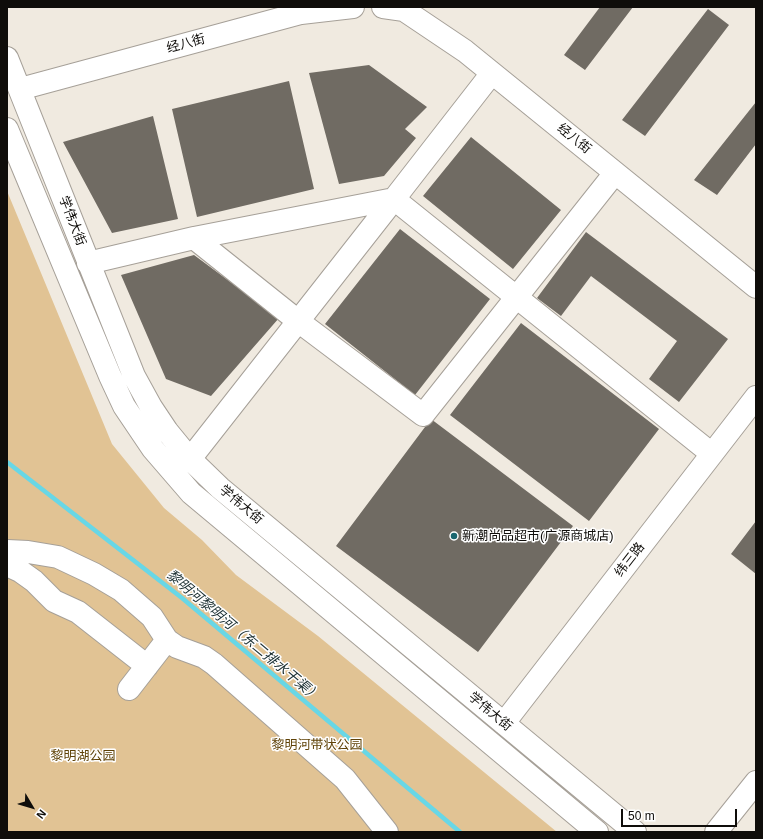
<!DOCTYPE html>
<meta charset="utf-8">
<style>
body{margin:0}
#map{position:relative;width:763px;height:839px;overflow:hidden;background:#f0eae0;font-family:Helvetica,sans-serif}
canvas{display:block}
.frame{position:absolute;inset:0;border:8px solid #0f0d0a;pointer-events:none}
.north{position:absolute;left:12px;top:787px;width:40px;height:40px;-webkit-text-stroke:3px #fff;paint-order:stroke;rotate:128deg;font-size:11px;font-weight:700;line-height:16px;text-align:center;color:#0f0d0a}
.north::after{content:'';display:block;margin:auto;width:14px;height:18px;background:#0f0d0a;clip-path:polygon(50% 0,100% 100%,50% 72%,0 100%)}
.scale{position:absolute;left:621px;top:809px;width:116px;height:18px;box-sizing:border-box;border:2px solid #0f0d0a;border-top:0;padding-left:5px;font-size:12px;line-height:14px;white-space:nowrap;color:#0f0d0a;-webkit-text-stroke:3px #fff;paint-order:stroke}
</style>
<div id="map">
<canvas width="763" height="839"></canvas>
<div class="frame"></div>
<div class="north">N</div>
<div class="scale">50 m</div>
</div>
<script>
const context = document.querySelector('canvas').getContext('2d');
context.lineJoin = 'round';
function paint(path, color) { context.fillStyle = color; context.fill(path, 'evenodd'); }
const shape = rows => new Path2D(rows.map(r => 'M' + r).join(''));
function trace(path, color, width, dash) { context.strokeStyle = color; context.lineWidth = width; context.lineCap = dash ? 'butt' : 'round'; context.setLineDash(dash || []); context.stroke(path); }
function label(font, color, halo, rows, align = 'center') {
  context.font = font + ' Helvetica,"Noto Sans SC",sans-serif'; context.lineWidth = 3; context.setLineDash([]); context.textBaseline = 'middle'; context.strokeStyle = halo; context.fillStyle = color; for (const [text, x, y, turn = 0] of rows) {
    context.save(); context.translate(x, y); context.rotate((+turn || 0) * Math.PI / 180); context.textAlign = isNaN(turn) ? turn : align; if (halo) context.strokeText(text, 0, 0); context.fillText(text, 0, 0); context.restore();
  }
}
paint(shape([
 [7,191,112,444,164,508,202,540,236,575,318,636,557,832,7,832]
]), '#e1c394');
trace(shape([
 [7,462,182,598,460,832]
]), '#68d7e6', 4.5);
paint(shape([
 [600,7,633,7,585,70,564,55],
 [708,9,729,25,645,136,622,120],
 [369,65,427,107,405,129,416,138,384,176,339,184,309,73],
 [289,81,314,189,197,217,172,109],
 [756,102,756,144,717,195,694,180],
 [153,116,178,219,112,233,63,142],
 [471,137,561,210,513,269,423,196],
 [400,229,490,299,415,395,325,324],
 [586,232,728,339,679,402,649,379,677,341,591,276,561,316,537,298],
 [194,255,279,318,211,396,166,379,121,275],
 [521,323,659,429,589,521,450,415],
 [431,419,573,526,478,652,336,546],
 [756,521,756,574,731,554]
]), '#706b63');
const minor = shape([
 [383,7,404,10,465,51,756,287],
 [20,89,301,13,353,7],
 [194,238,298,321,423,415,615,173],
 [88,263,194,238,394,199,492,73],
 [190,459,394,199,712,454],
 [7,551,28,552,58,557,94,574,121,590,152,617,167,640,177,647,204,657,214,664,345,779,387,832],
 [7,565,20,571,34,581,54,601,78,612,147,666],
 [129,689,167,640],
 [504,723,756,397],
 [716,832,756,782]
]);
const major = shape([
 [7,58,134,376,151,407,167,431,190,459,220,488,635,832],
 [7,129,110,376,124,406,153,449,191,493,597,832]
]);
trace(minor, '#a6a098', 24);
trace(major, '#a6a098', 24);
trace(minor, '#fff', 22);
trace(major, '#fff', 22);
for (const [x, y, r, color] of [
 [454,536,4,"#1a666f"]
]) { const dot = new Path2D(); dot.arc(x, y, r, 0, 2 * Math.PI); context.fillStyle = color; context.fill(dot); trace(dot, '#fff', 1.5); }
label('13px', '#0f0d0a', '#fff', [
 ["经八街",186,44,-15],
 ["经八街",574,139,39],
 ["学伟大街",72,221,69],
 ["学伟大街",241,505,40],
 ["纬三路",630,560,-52],
 ["学伟大街",490,712,40]
]);
label('13px', '#0f0d0a', '#fff', [
 ["新潮尚品超市(广源商城店)",462,536]
], 'left');
label('13px', '#5f4207', '#fff', [
 ["黎明河带状公园",317,745],
 ["黎明湖公园",83,756]
]);
label('italic 14px', '#1b2f32', '#fff', [
 ["黎明河黎明河（东二排水干渠）",243,636,40]
]);
</script>
